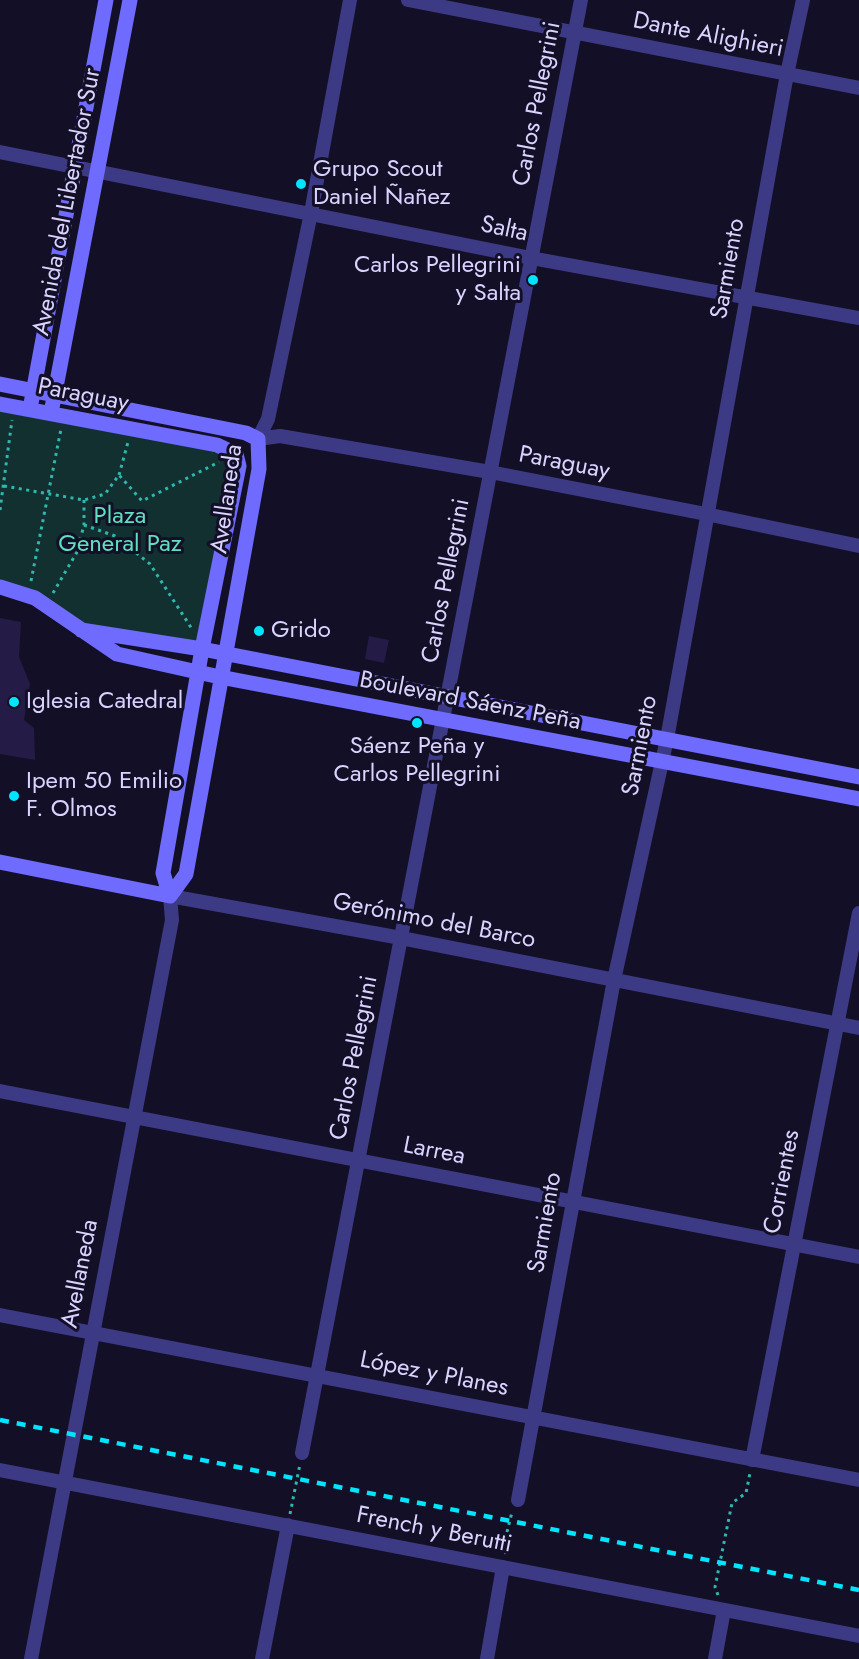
<!DOCTYPE html>
<meta charset="utf-8">
<style>
body{margin:0}
canvas{display:block;background:#130f26}
</style>
<canvas width="859" height="1659"></canvas>
<script>
const context = document.querySelector('canvas').getContext('2d');
context.lineJoin = 'round';
function paint(path, color) { context.fillStyle = color; context.fill(path, 'evenodd'); }
const shape = rows => new Path2D(rows.map(r => 'M' + r).join(''));
function trace(path, color, width, dash) { context.strokeStyle = color; context.lineWidth = width; context.lineCap = dash ? 'butt' : 'round'; context.setLineDash(dash || []); context.stroke(path); }
function label(font, color, halo, rows, align = 'center') {
  context.font = font + ' Jost,sans-serif'; context.lineWidth = 6; context.setLineDash([]); context.textBaseline = 'middle'; context.strokeStyle = halo; context.fillStyle = color; for (const [text, x, y, turn = 0] of rows) {
    context.save(); context.translate(x, y); context.rotate((+turn || 0) * Math.PI / 180); context.textAlign = isNaN(turn) ? turn : align; if (halo) context.strokeText(text, 0, 0); context.fillText(text, 0, 0); context.restore();
  }
}
paint(shape([
 [0,404,236,454,202,649,81,630,0,587]
]), '#12302f');
paint(shape([
 [0,618,21,622,19,657,30,684,24,720,34,728,35,760,0,754],
 [369,636,389,640,384,663,365,659]
]), '#241b47');
trace(shape([
 [119,475,128,442],
 [4,486,84,500,105,494,119,475,142,501,219,462],
 [0,510,12,420],
 [84,525,115,536,150,564,192,629],
 [31,581,61,429],
 [53,593,77,552,84,525,84,500],
 [290,1514,300,1464],
 [506,1554,504,1544,512,1512],
 [718,1595,715,1587,732,1503,746,1493,750,1473]
]), '#2fb8b0', 3, [3, 4.5]);
trace(shape([
 [408,0,859,88],
 [0,152,531,258,859,318],
 [258,439,280,436,490,472,706,514,859,546],
 [258,439,268,419,311,213,350,0],
 [0,1091,859,1257],
 [0,1315,859,1480],
 [302,1453,581,0],
 [752,1460,859,913],
 [0,1470,859,1636],
 [518,1500,614,980,667,739,787,74,803,0],
 [31,1659,172,920,170,896,401,938,859,1028],
 [262,1659,288,1525],
 [487,1659,503,1567],
 [715,1659,724,1610]
]), '#3d3a85', 14);
trace(shape([
 [0,384,246,433,258,439],
 [0,404,217,445,236,454],
 [30,409,106,0],
 [51,413,130,0],
 [0,587,35,598,117,654,220,677,859,799],
 [81,630,202,649,859,777],
 [0,862,170,896],
 [170,896,186,874,259,469,258,439],
 [170,896,163,873,202,649,239,466,236,454]
]), '#6f6bff', 15);
trace(shape([
 [0,1420,859,1590]
]), '#00e5ff', 4.5, [9, 8]);
for (const [x, y, r, color] of [
 [301,184,6,"#00e5ff"],
 [533,280,6,"#00e5ff"],
 [259,631,6,"#00e5ff"],
 [14,702,6,"#00e5ff"],
 [417,723,6,"#00e5ff"],
 [14,796,6,"#00e5ff"]
]) { const dot = new Path2D(); dot.arc(x, y, r, 0, 2 * Math.PI); context.fillStyle = color; context.fill(dot); trace(dot, '#130f26', 2); }
label('24px', '#d9d4ff', '#130f26', [
 ["Dante Alighieri",708,36,11],
 ["Carlos Pellegrini",538,104,-79],
 ["Avenida del Libertador Sur",68,202,-79],
 ["Salta",504,230,12],
 ["Sarmiento",729,269,-80],
 ["Paraguay",83,396,11],
 ["Paraguay",564,464,11],
 ["Avellaneda",228,499,-82],
 ["Carlos Pellegrini",447,581,-79],
 ["Boulevard Sáenz Peña",470,702,11],
 ["Sarmiento",641,746,-79],
 ["Gerónimo del Barco",434,922,11],
 ["Carlos Pellegrini",355,1058,-79],
 ["Larrea",434,1152,11],
 ["Corrientes",783,1182,-79],
 ["Sarmiento",546,1223,-80],
 ["Avellaneda",81,1274,-79],
 ["López y Planes",434,1375,11],
 ["French y Berutti",434,1531,11]
]);
label('24px', '#d9d4ff', '#130f26', [
 ["Grupo Scout",313,170],
 ["Daniel Ñañez",313,198],
 ["Carlos Pellegrini",521,266,"right"],
 ["y Salta",521,294,"right"],
 ["Grido",271,631],
 ["Iglesia Catedral",26,702],
 ["Sáenz Peña y",417,747,"center"],
 ["Carlos Pellegrini",417,775,"center"],
 ["Ipem 50 Emilio",26,782],
 ["F. Olmos",26,810]
], 'left');
label('24px', '#5fe0c0', '#130f26', [
 ["Plaza",120,517],
 ["General Paz",120,545]
]);
</script>
